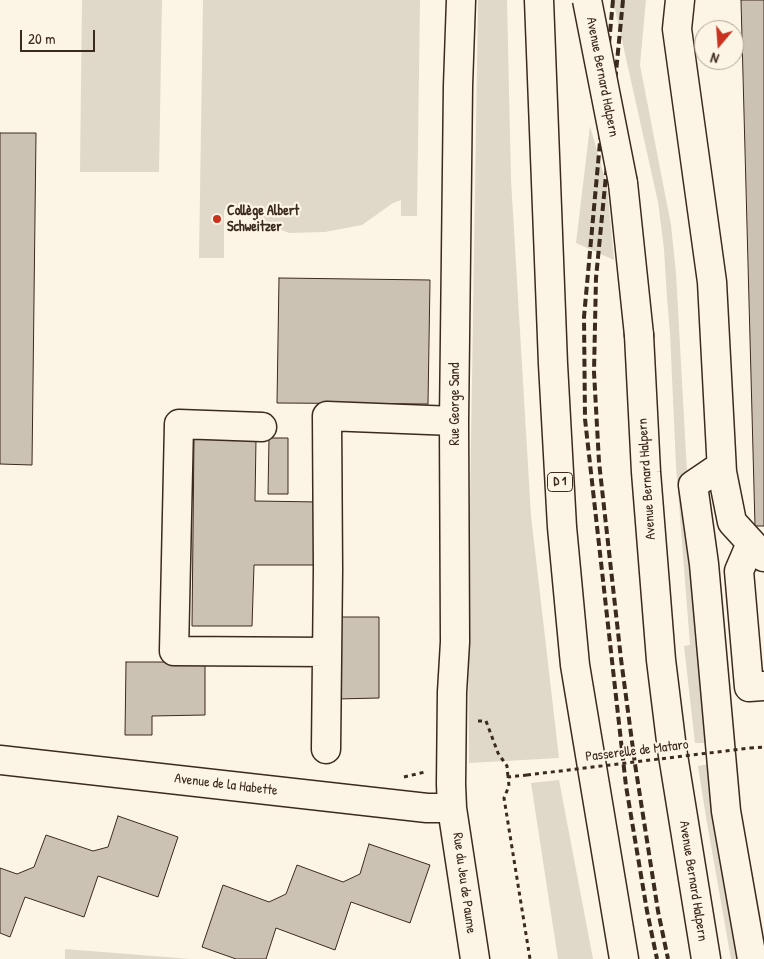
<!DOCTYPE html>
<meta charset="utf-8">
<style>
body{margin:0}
#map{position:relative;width:764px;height:959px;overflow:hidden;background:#fcf5e5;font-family:"Patrick Hand",sans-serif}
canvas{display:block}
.north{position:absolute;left:694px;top:20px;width:50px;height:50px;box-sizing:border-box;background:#fcf5e5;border:1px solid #afa495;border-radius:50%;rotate:198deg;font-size:14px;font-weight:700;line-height:20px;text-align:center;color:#3b2a1e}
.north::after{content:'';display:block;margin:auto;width:18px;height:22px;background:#c8321e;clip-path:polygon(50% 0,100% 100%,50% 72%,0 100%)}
.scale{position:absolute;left:20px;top:30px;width:75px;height:22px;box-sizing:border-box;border:2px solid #3b2a1e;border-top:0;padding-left:6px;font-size:15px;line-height:18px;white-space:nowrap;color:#3b2a1e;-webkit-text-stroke:4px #fcf5e5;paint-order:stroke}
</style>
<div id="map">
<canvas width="764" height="959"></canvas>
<div class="north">N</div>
<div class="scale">20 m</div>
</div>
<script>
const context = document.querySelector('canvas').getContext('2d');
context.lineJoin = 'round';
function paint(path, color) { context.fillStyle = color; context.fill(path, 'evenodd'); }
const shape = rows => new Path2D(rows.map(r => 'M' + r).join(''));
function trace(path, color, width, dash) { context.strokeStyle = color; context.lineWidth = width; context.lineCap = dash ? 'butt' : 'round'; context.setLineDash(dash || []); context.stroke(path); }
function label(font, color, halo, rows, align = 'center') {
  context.font = font + ' "Patrick Hand",sans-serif'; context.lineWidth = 4.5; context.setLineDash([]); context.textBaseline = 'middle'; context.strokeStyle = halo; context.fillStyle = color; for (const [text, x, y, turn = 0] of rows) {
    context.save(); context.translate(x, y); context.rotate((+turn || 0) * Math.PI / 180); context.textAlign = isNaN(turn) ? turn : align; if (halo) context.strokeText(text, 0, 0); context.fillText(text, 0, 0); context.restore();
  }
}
paint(shape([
 [82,0,162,0,159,172,80,172],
 [203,0,420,0,417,216,401,216,401,200,393,203,362,225,325,232,289,233,234,210,224,210,224,258,199,258],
 [478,0,507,0,511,180,531,516,559,758,469,763,468,633],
 [613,0,646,0,640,65,671,225,676,273,690,527,714,743,695,743,684,646,690,645,676,466,670,333,667,298,664,249,658,202],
 [590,126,607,186,614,260,576,243],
 [715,763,748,959,731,959,706,817,698,766],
 [559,780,593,959,558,959,531,783],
 [65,949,191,959,65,959]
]), '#e0d8c8');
const building = shape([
 [741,0,764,0,764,526,755,526,741,0],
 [0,133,36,133,32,465,0,464,0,133],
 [279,278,430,280,428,404,277,403,279,278],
 [194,438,256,439,255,501,320,502,319,565,254,565,252,626,192,626,194,438],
 [269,438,288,438,288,494,268,494,269,438],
 [338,617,379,617,379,698,337,699,338,617],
 [126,662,205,662,205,715,152,716,152,735,125,735,126,662],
 [118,816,178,837,158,897,98,876,84,917,25,897,10,937,0,933,0,868,17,874,34,867,46,835,93,851,108,847,118,816],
 [369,844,430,865,410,923,351,902,335,950,276,928,266,959,236,959,202,947,223,885,269,902,286,894,297,865,343,882,360,874,369,844]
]);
paint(building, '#ccc2b3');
trace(building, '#3b2a1e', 1);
const minor = shape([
 [461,0,458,86,454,421,455,642,452,692,451,784,452,808,475,959],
 [680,0,677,29,712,282,722,472,732,522,764,557],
 [262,427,179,424,174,651,327,652],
 [721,466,693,485,704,564,726,811,752,959],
 [751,543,739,571,749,687,764,686],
 [326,749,328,570,327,416,454,421],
 [0,760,427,808,452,808]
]);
const major = shape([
 [623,183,639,335]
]);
const highway = shape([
 [539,0,553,364,562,527,575,665,624,959],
 [639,335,646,472,661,660,672,749,706,959]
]);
trace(minor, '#3b2a1e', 31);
trace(major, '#3b2a1e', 31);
trace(highway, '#3b2a1e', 31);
trace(shape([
 [478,721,486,721,498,753,507,766,508,777],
 [750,748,764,747],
 [527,775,508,777,509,786,504,798,530,959],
 [404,777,425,772]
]), '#3b2a1e', 3, [4, 4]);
trace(minor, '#fcf5e5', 28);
trace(major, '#fcf5e5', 28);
trace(highway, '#fcf5e5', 28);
trace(shape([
 [613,0,584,317,585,419,626,786,647,911,657,959],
 [623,0,596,278,594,372,599,462,621,659,635,764,658,911,668,959]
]), '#3b2a1e', 4, [8, 4]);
const majorBridge = shape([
 [587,0,623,183]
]);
trace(majorBridge, '#3b2a1e', 31, []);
trace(shape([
 [527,775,750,748]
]), '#3b2a1e', 3, [4, 4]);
trace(majorBridge, '#fcf5e5', 28);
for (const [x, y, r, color] of [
 [217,219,5,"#c8321e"]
]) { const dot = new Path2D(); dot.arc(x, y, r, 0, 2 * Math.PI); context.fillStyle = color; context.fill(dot); trace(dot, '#fcf5e5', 2); }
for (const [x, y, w] of [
 [560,482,25]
]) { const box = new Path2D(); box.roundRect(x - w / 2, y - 9.5, w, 19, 4); context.fillStyle = '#fcf5e5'; context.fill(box); trace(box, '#3b2a1e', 1); }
label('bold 12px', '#3b2a1e', null, [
 ["D 1",560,482]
]);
label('14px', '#3b2a1e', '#fcf5e5', [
 ["Avenue Bernard Halpern",602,77,79],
 ["Rue George Sand",455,404,-90],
 ["Avenue Bernard Halpern",647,479,-94],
 ["Passerelle de Mataro",637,751,-7],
 ["Avenue de la Habette",226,785,7],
 ["Avenue Bernard Halpern",693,881,81],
 ["Rue du Jeu de Paume",464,883,82]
]);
label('bold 14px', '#3b2a1e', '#fcf5e5', [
 ["Collège Albert",227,211],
 ["Schweitzer",227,227]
], 'left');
</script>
